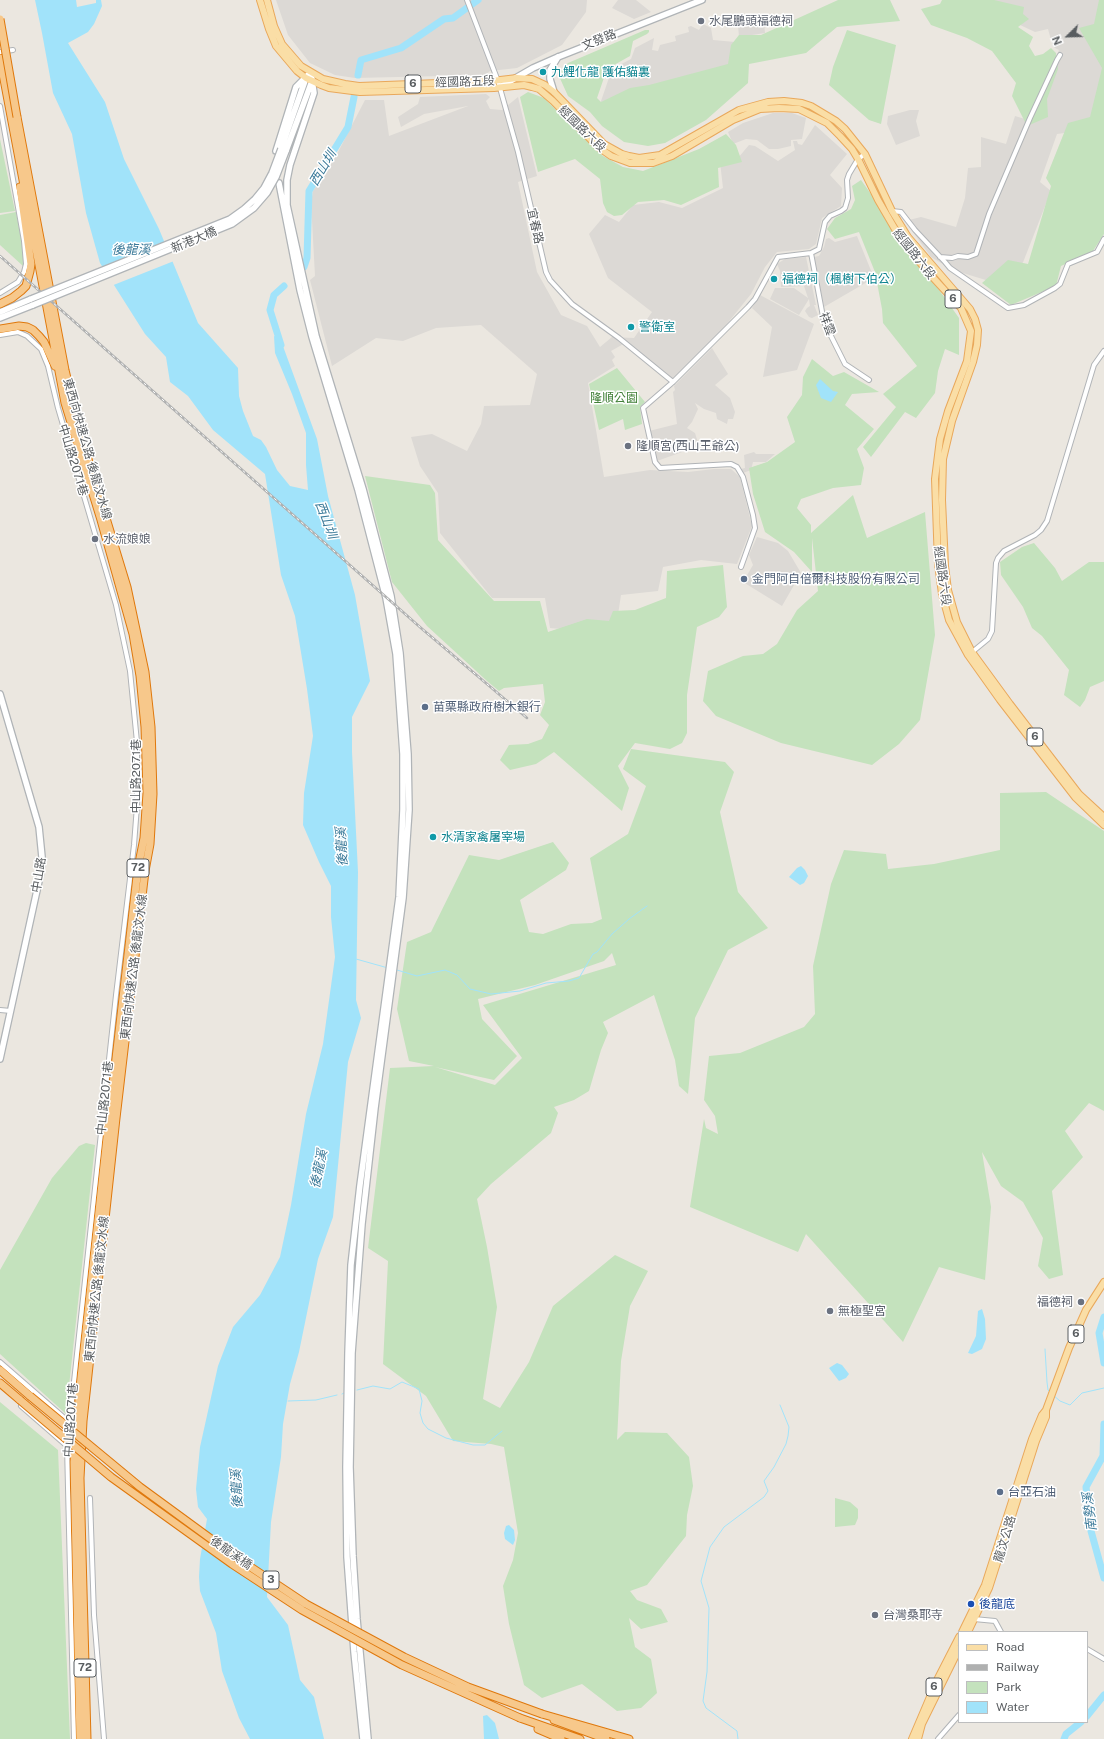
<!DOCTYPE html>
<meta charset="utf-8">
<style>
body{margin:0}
#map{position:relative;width:1104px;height:1739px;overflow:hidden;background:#ebe7e0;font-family:"Public Sans",sans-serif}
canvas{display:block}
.legend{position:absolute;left:958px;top:1631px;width:130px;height:92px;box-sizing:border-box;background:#fff;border:1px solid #bdbebf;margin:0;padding:5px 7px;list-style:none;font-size:12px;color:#595d60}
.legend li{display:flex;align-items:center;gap:8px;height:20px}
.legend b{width:20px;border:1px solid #bdbebf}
.north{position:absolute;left:1048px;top:16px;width:40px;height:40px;-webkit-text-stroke:3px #fff;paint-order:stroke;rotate:247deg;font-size:11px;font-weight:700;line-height:16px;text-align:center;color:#595d60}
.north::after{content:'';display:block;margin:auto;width:14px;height:18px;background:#595d60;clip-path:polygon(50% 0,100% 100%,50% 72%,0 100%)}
</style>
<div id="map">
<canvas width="1104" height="1739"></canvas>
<ul class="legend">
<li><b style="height:5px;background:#fadea6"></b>Road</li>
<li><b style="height:5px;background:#afb0b0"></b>Railway</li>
<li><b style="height:11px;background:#c4e2bd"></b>Park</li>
<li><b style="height:11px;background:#a1e3fa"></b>Water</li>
</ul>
<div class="north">N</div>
</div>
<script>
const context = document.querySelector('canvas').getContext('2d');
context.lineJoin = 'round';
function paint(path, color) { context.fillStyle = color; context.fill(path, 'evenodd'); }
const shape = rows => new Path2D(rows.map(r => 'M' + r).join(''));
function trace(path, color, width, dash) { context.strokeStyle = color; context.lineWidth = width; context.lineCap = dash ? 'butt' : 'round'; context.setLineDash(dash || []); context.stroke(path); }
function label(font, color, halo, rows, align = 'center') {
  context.font = font + ' "Public Sans","Noto Sans TC",sans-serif'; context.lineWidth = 3; context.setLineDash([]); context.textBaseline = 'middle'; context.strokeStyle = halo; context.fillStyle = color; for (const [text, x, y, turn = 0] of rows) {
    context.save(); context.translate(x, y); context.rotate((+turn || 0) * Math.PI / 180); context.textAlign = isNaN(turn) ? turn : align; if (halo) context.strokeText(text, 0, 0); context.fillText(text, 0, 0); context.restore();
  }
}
paint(shape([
 [276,0,587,0,586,12,562,45,517,68,490,71,485,75,355,78,335,75,310,63,288,35],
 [618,0,636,0,651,12,634,19,612,8],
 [967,0,1102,0,1104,58,1093,129,1057,134,1040,182,1051,191,1020,270,989,281,953,270,931,257,905,221,921,217,956,227,965,198,968,168,981,167,981,137,1006,144,1015,116,1035,122,1044,86,1059,50,1053,47,1048,29,1035,32],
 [760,14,761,22,764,22,765,33,739,37,738,25,741,25,741,17],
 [703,24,711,28,713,40,735,42,731,65,600,104,612,69,631,59,635,48,654,38,652,50,658,51,660,45,676,41,675,36,689,32,688,27,691,26,699,30],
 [486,94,490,97,486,101,490,109,502,110,518,97,537,176,518,182,537,272,561,315,587,326,600,347,612,337,634,338,652,312,608,278,589,234,605,215,619,222,633,205,659,202,682,208,723,188,720,162,738,158,749,145,755,146,778,161,795,150,793,141,797,141,798,144,802,145,815,125,847,154,830,175,842,188,841,206,822,218,816,244,809,249,777,252,765,267,751,294,714,340,672,380,627,342,611,351,615,357,612,360,615,366,588,383,604,477,650,470,688,472,714,469,731,469,740,477,752,526,737,564,701,560,663,567,658,591,621,595,615,634,550,628,545,598,492,598,440,533,438,493,420,466,411,437,432,434,467,451,481,424,484,406,530,405,537,374,481,325,436,328,403,341,376,338,332,366,310,280,315,276,311,202,313,191,336,156,365,100,384,100,389,136,468,106,424,114,401,127,398,117,418,104,420,97],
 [910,110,919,110,916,121,920,136,896,145,887,124,888,116],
 [773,113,792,113,806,118,802,139,791,140,791,146,778,149,769,149,757,140,746,139,733,144,728,132,743,123],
 [857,236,874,278,824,307,814,257,819,256,824,247,826,239,829,238,835,242],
 [806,257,816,305,814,305,818,315,812,318,809,317,805,311,807,308,810,306,809,299,799,315,770,299,775,288,794,288,808,298,804,286,781,287,780,271,777,264,785,259],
 [760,295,814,324,797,370,763,377,772,327,752,308],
 [712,348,728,374,715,385,730,398,735,412,733,419,728,419,727,424,717,419,716,413,704,409,695,403,698,409,692,422,687,428,695,433,699,446,657,461,649,431,677,424,673,392,675,390,674,386],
 [754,452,756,454,775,454,766,462,753,462,751,470,743,473,741,469,745,468,744,455],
 [757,537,778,543,788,551,801,573,782,606,743,582,753,565,749,555]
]), '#dcd9d5');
paint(shape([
 [838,0,890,0,900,21,837,27,806,53,749,64,748,83,706,120,665,143,648,146,624,142,602,126,590,112,568,96,558,74,568,63,645,30,649,30,649,32,647,34,633,41,630,56,607,69,597,98,601,102,630,88,649,85,728,64,731,45,739,35,761,35],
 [942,0,994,0,1024,7,1023,14,1029,19,1018,27,1033,37,1029,46,1035,56,1043,54,1051,48,1056,53,1058,69,1047,99,1048,117,1027,126,1012,96,1016,83,992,51,967,38,931,25,921,9,940,4],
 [1099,0,1104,0,1104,234,1093,251,1061,266,1056,286,1011,305,982,283,1008,260,1028,264,1051,186,1046,178,1068,123,1090,117,1102,68,1079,28,1094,24],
 [847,30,896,45,881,124,869,120,829,85,833,67],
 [528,92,544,98,603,156,623,167,643,171,699,149,726,134,736,145,742,162,718,168,719,187,681,205,664,200,638,202,622,215,614,216,607,212,603,203,600,179,575,159,538,172,520,97],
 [0,139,15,211,0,213],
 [861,180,959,318,959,355,945,349,938,371,935,393,916,418,905,412,871,457,863,447,896,407,883,394,917,366,883,323,882,309,875,272,859,232,835,239,827,229,835,218,851,209,855,200,852,186],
 [16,212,23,249,23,266,0,245,0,215],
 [812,359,833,376,844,372,879,392,852,394,845,405,874,429,857,449,864,468,861,485,833,488,801,499,797,508,811,525,811,533,853,495,867,538,925,512,935,635,920,720,899,744,872,765,781,743,716,716,703,701,708,671,743,656,763,654,777,644,797,610,818,591,812,538,812,572,794,552,765,532,753,494,749,468,767,462,795,442,787,417,802,395,803,377],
 [617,368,645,402,640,407,642,424,625,430,623,419,599,430,589,384],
 [365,476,430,485,435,493,438,540,494,601,540,601,548,632,587,619,609,621,613,611,635,610,666,598,667,571,723,565,727,607,719,617,697,627,687,695,687,733,682,743,670,749,635,743,618,766,629,788,622,811,554,752,536,764,510,770,500,760,509,745,528,744,542,739,549,725,540,715,545,702,543,684,504,688,499,691,487,681,427,626,392,582],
 [1034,543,1055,568,1062,581,1089,562,1104,562,1104,681,1090,687,1085,700,1080,707,1064,695,1069,670,1042,636,1032,628,1023,607,1001,575,1000,562,1022,547],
 [631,749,725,762,734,772,720,812,738,892,768,928,728,950,695,1018,688,1094,679,1086,675,1060,654,995,603,1022,608,1033,601,1050,589,1091,574,1100,554,1107,558,1113,551,1133,491,1184,477,1199,487,1247,497,1307,483,1399,500,1408,529,1362,553,1306,615,1255,648,1271,630,1306,621,1361,617,1440,625,1432,667,1433,689,1457,693,1486,687,1515,686,1536,647,1585,630,1591,637,1600,661,1609,668,1622,641,1629,629,1618,635,1647,651,1659,657,1693,641,1708,617,1711,582,1684,542,1698,524,1685,509,1624,503,1586,513,1560,518,1533,504,1447,491,1444,453,1441,426,1396,383,1364,388,1261,368,1248,390,1068,434,1066,409,1061,397,1009,407,942,431,932,469,855,499,860,553,842,569,863,566,870,520,900,529,932,543,934,571,924,592,923,602,919,590,858,628,834,646,786,623,769],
 [612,953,616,965,483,1005,522,1058,495,1085,435,1067,494,1080,517,1056,482,1019,478,999,535,985,604,961],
 [1046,792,1104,831,1104,1111,1089,1103,1065,1131,1083,1157,1052,1191,1063,1275,1049,1279,1038,1266,1043,1238,1023,1202,1001,1186,982,1152,991,1207,985,1280,939,1267,903,1342,806,1234,798,1252,690,1207,704,1119,706,1128,718,1134,715,1116,704,1100,709,1056,740,1053,804,1027,815,1014,813,966,831,884,844,850,886,854,888,869,934,864,1000,850,1000,793],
 [86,1143,95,1145,66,1414,0,1354,0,1270,52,1178,79,1146],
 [0,1402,58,1450,70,1739,0,1739],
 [835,1498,850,1502,858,1509,858,1518,855,1525,835,1527]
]), '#c4e2bd');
paint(shape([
 [35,0,76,0,77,7,96,3,96,0,101,0,102,6,94,24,88,32,68,43,105,102,124,159,159,229,198,323,238,368,239,396,243,411,253,436,261,440,266,447,277,470,290,486,308,490,306,465,306,433,292,394,275,353,274,336,280,338,317,439,328,496,355,595,370,681,352,717,352,752,358,872,356,1000,361,1018,348,1062,333,1217,318,1259,299,1352,290,1384,283,1424,281,1457,271,1522,267,1597,288,1625,300,1680,314,1697,324,1739,250,1739,239,1718,222,1671,216,1633,200,1591,199,1577,200,1559,207,1519,198,1507,196,1489,200,1447,218,1366,233,1327,260,1295,280,1257,291,1205,306,1114,323,1044,335,957,331,917,331,886,319,862,303,825,304,793,313,736,307,689,295,616,281,575,265,474,213,430,188,396,170,382,166,357,145,334,100,263,86,213,72,134,53,93,42,33],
 [820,379,833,391,838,392,831,402,821,398,816,385],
 [801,866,805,870,808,876,804,883,800,885,789,877,797,868],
 [982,1309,985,1319,986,1339,982,1349,972,1354,968,1353,976,1336,978,1311],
 [837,1363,842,1365,849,1374,846,1378,839,1381,829,1368],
 [509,1525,514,1530,515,1540,513,1545,505,1539,504,1533,506,1526],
 [487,1715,495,1723,499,1739,484,1739,483,1716]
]), '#a1e3fa');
paint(shape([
 [169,247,174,261,111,286,104,273]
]), '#ebe7e0');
trace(shape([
 [356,959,388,968],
 [397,970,417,976,445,970,457,975,470,989,491,994,520,991,546,983,569,981,579,978,593,954,597,952,612,934,629,919,647,906],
 [1045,1349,1047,1382,1048,1390,1050,1392],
 [357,1390,373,1386,390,1389,402,1382,419,1389,422,1401,420,1413,423,1423,428,1429,446,1438,473,1445,485,1445,502,1431],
 [342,1394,344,1393],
 [1053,1395,1060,1401,1070,1405,1082,1393,1104,1388],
 [288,1401,316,1400,337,1395],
 [738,1739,737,1731,706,1708,703,1701,707,1672,709,1608,701,1581,710,1547,724,1527,764,1497,768,1491,764,1481,774,1467,786,1444,788,1436,789,1427,780,1405]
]), '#a1e3fa', 1);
trace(shape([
 [358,75,361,60,401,48,444,19,453,18,478,0],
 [304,267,307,258,309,191,348,127,354,97],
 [281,345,270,310,274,295,284,286],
 [1104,1317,1099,1333,1104,1363],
 [1104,1424,1103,1456,1086,1487,1091,1531,1104,1578],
 [1087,1716,1104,1695],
 [1064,1739,1066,1734,1081,1722]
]), '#a1e3fa', 7);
const street = shape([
 [467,0,498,81,518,152,546,272,550,280,572,304,619,338,673,382],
 [0,52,13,50],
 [0,106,24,241,26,264,24,272,18,282,0,293],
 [892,211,901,212,915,230,945,262,950,268,1008,308,1024,305,1055,288,1060,284,1068,264,1097,252,1104,239],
 [811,253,824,322,845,364,869,380],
 [940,257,952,258,958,256,968,257,976,254,989,214,1030,118,1057,60,1060,55],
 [0,335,18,332,27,336,41,349,48,366,58,408,116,605,130,671,137,742,137,806,134,845,116,995,67,1446,74,1739],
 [741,567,755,528,753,515,743,477,737,467,731,464,660,468,655,462,643,408,673,382,748,307,755,299,778,257,811,253,819,249,825,222,830,216,841,211,845,208,848,198,847,180,849,174,858,159,865,154],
 [971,653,988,639,992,631,996,563,998,558,1004,551,1035,535,1041,530,1047,521,1094,365,1104,351],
 [0,1010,11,1011],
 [0,1362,69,1422],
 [21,1406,67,1446],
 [90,1498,94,1615,104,1739],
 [974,1619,995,1621,1001,1632],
 [1087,1649,1104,1659],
 [938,1739,959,1715]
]);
const secondary = shape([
 [311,73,314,93,290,165,287,180,287,205,316,336,363,489,391,596,400,653,408,754,409,810,403,898,375,1108,362,1224,352,1353,350,1467,353,1556,357,1619,368,1739],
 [500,87,533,68,558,57,702,0],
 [554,92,550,79,550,70,558,57],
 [281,149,306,78],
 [276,151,296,87,308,75],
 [286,151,312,81],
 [279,183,300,290,312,337,358,490,386,598,396,654,403,754,403,810,399,897,360,1185,351,1265,348,1353,346,1467,347,1557,354,1652,363,1739],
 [0,312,31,299],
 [0,318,33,305],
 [0,694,39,827,42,857,41,872,0,1059]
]);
const primary = shape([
 [260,0,269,29,276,46,297,71,306,78,321,85,329,88,360,92,494,88,524,85,532,87,539,89,553,101,598,147,611,156,630,163,653,163,672,156,733,120,760,109,779,108,799,109,827,123,840,136,852,149,858,159,878,200,899,236,926,270,961,308,971,331,967,361,948,411,940,439,935,479,938,564,942,594,949,620,968,655,1000,700,1075,797,1104,825],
 [267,0,274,26,282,44,301,66,323,79,345,84,359,86,492,81,517,78,532,79,545,85,554,92,604,144,622,154,629,156,639,158,660,155,739,110,768,102,784,101,802,103,811,106,836,121,845,129,865,154,892,211,908,237,970,309,975,319,978,330,977,345,973,362,952,421,943,459,942,500,945,566,948,590,957,622,972,652,1010,704,1079,794,1104,817],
 [962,1632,985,1585,1032,1439,1042,1415,1046,1410],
 [968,1632,989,1588,1036,1441,1046,1417,1046,1410,1069,1348,1086,1310,1104,1282],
 [912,1739,938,1678,959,1637],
 [918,1739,922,1724,959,1649]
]);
const highway = shape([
 [0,58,65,403,101,520,133,634,140,676,145,727,147,793,144,838,138,868,109,1119,80,1387,74,1462,80,1739],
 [17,117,65,370,81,436,127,587,145,672,151,727,153,794,150,844,145,871,116,1118,83,1421,80,1478,87,1739],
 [0,304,12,298,21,291,26,286,30,271,31,264,20,187],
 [0,329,19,326,27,327,33,330,39,336,44,342,55,366],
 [0,1370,30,1396],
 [0,1383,20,1400],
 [542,1714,629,1739],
 [520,1718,580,1739],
 [554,1720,606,1739],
 [538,1729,561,1739]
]);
trace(street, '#b1b4b7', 6);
trace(secondary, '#b0b4b7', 8);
trace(primary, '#e9a85b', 8);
trace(highway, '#df780c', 9);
trace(street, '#fff', 4);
trace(secondary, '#fff', 5.5);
trace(primary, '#fadea6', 6);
trace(highway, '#f7c88b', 7);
const rail = shape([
 [0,256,421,628,527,718]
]);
trace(rail, '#afb0b0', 2.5);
trace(rail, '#fff', 1, [3]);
const secondaryBridge = shape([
 [31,299,230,219,244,209,255,199,264,188,272,173,281,149],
 [33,305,232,224,254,208,267,193,276,177,286,151]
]);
const highwayBridge = shape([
 [0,19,17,117],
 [30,1396,140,1487,237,1558,306,1604,404,1657,468,1687,542,1714],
 [20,1400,111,1477,232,1564,302,1610,402,1665,520,1718]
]);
trace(secondaryBridge, '#b0b4b7', 8, []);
trace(highwayBridge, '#df780c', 9, []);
trace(secondaryBridge, '#fff', 5.5);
trace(highwayBridge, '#f7c88b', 7);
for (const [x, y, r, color] of [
 [701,21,4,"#6b7280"],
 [543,72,4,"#0f9aa8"],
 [774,279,4,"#0f9aa8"],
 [631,327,4,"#0f9aa8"],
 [628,446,4,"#6b7280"],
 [95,539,4,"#6b7280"],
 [744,579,4,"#5c6f8a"],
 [425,707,4,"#5c6f8a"],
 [433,837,4,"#0f9aa8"],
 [1081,1302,4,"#6b7280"],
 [830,1311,4,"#6b7280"],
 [1000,1492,4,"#5c6f8a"],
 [971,1604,4,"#1a4fb4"],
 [875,1615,4,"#6b7280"]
]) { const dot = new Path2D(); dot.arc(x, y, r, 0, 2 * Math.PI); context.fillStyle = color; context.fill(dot); trace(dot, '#fff', 1.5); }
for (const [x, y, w] of [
 [413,84,16],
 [953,299,16],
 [1035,737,16],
 [138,868,22],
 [1076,1334,16],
 [271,1580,16],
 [85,1668,22],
 [934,1687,16]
]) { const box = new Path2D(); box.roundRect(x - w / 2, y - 9, w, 18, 3); context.fillStyle = '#fff'; context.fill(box); trace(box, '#595d60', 1); }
label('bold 11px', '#595d60', null, [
 ["6",413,84],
 ["6",953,299],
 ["6",1035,737],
 ["72",138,868],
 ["6",1076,1334],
 ["3",271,1580],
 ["72",85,1668],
 ["6",934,1687]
]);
label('12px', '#5b616d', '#fff', [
 ["水尾鵬頭福德祠",709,21],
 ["隆順宮(西山王爺公)",636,446],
 ["水流娘娘",103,539],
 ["福德祠",1073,1302,"right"],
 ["無極聖宮",838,1311],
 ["台灣桑耶寺",883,1615]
], 'left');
label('12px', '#595d60', '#fff', [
 ["文發路",599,40,-22],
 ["經國路五段",465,82,-2],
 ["經國路六段",582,129,44],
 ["宜春路",535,226,77],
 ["新港大橋",194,240,-23],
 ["經國路六段",914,254,52],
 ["祥雲",827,324,70],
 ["東西向快速公路 後龍汶水線",87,449,74],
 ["中山路2071巷",73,460,73],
 ["經國路六段",942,576,82],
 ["中山路2071巷",136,776,-90],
 ["中山路",39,875,-81],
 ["東西向快速公路 後龍汶水線",134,967,-83],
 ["中山路2071巷",105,1098,-84],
 ["東西向快速公路 後龍汶水線",97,1289,-84],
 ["中山路2071巷",71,1420,-86],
 ["龍汶公路",1005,1539,-73],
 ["後龍溪橋",231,1553,35]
]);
label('12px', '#0d838f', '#fff', [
 ["九鯉化龍 護佑貓裏",551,72],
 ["福德祠（楓樹下伯公）",782,279],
 ["警衛室",639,327],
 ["水清家禽屠宰場",441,837]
], 'left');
label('12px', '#418038', '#fff', [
 ["隆順公園",614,398]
]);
label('12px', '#4e5e75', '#fff', [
 ["金門阿自倍爾科技股份有限公司",752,579],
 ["苗栗縣政府樹木銀行",433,707],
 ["台亞石油",1008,1492]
], 'left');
label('12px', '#164399', '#fff', [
 ["後龍底",979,1604]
], 'left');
label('italic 13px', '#3b7a99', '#fff', [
 ["西山圳",323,168,-59],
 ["後龍溪",131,250],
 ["西山圳",326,520,69],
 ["後龍溪",342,847,-93],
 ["後龍溪",319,1169,-78],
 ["後龍溪",237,1489,-93],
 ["南勢溪",1090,1512,-97]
]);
</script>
